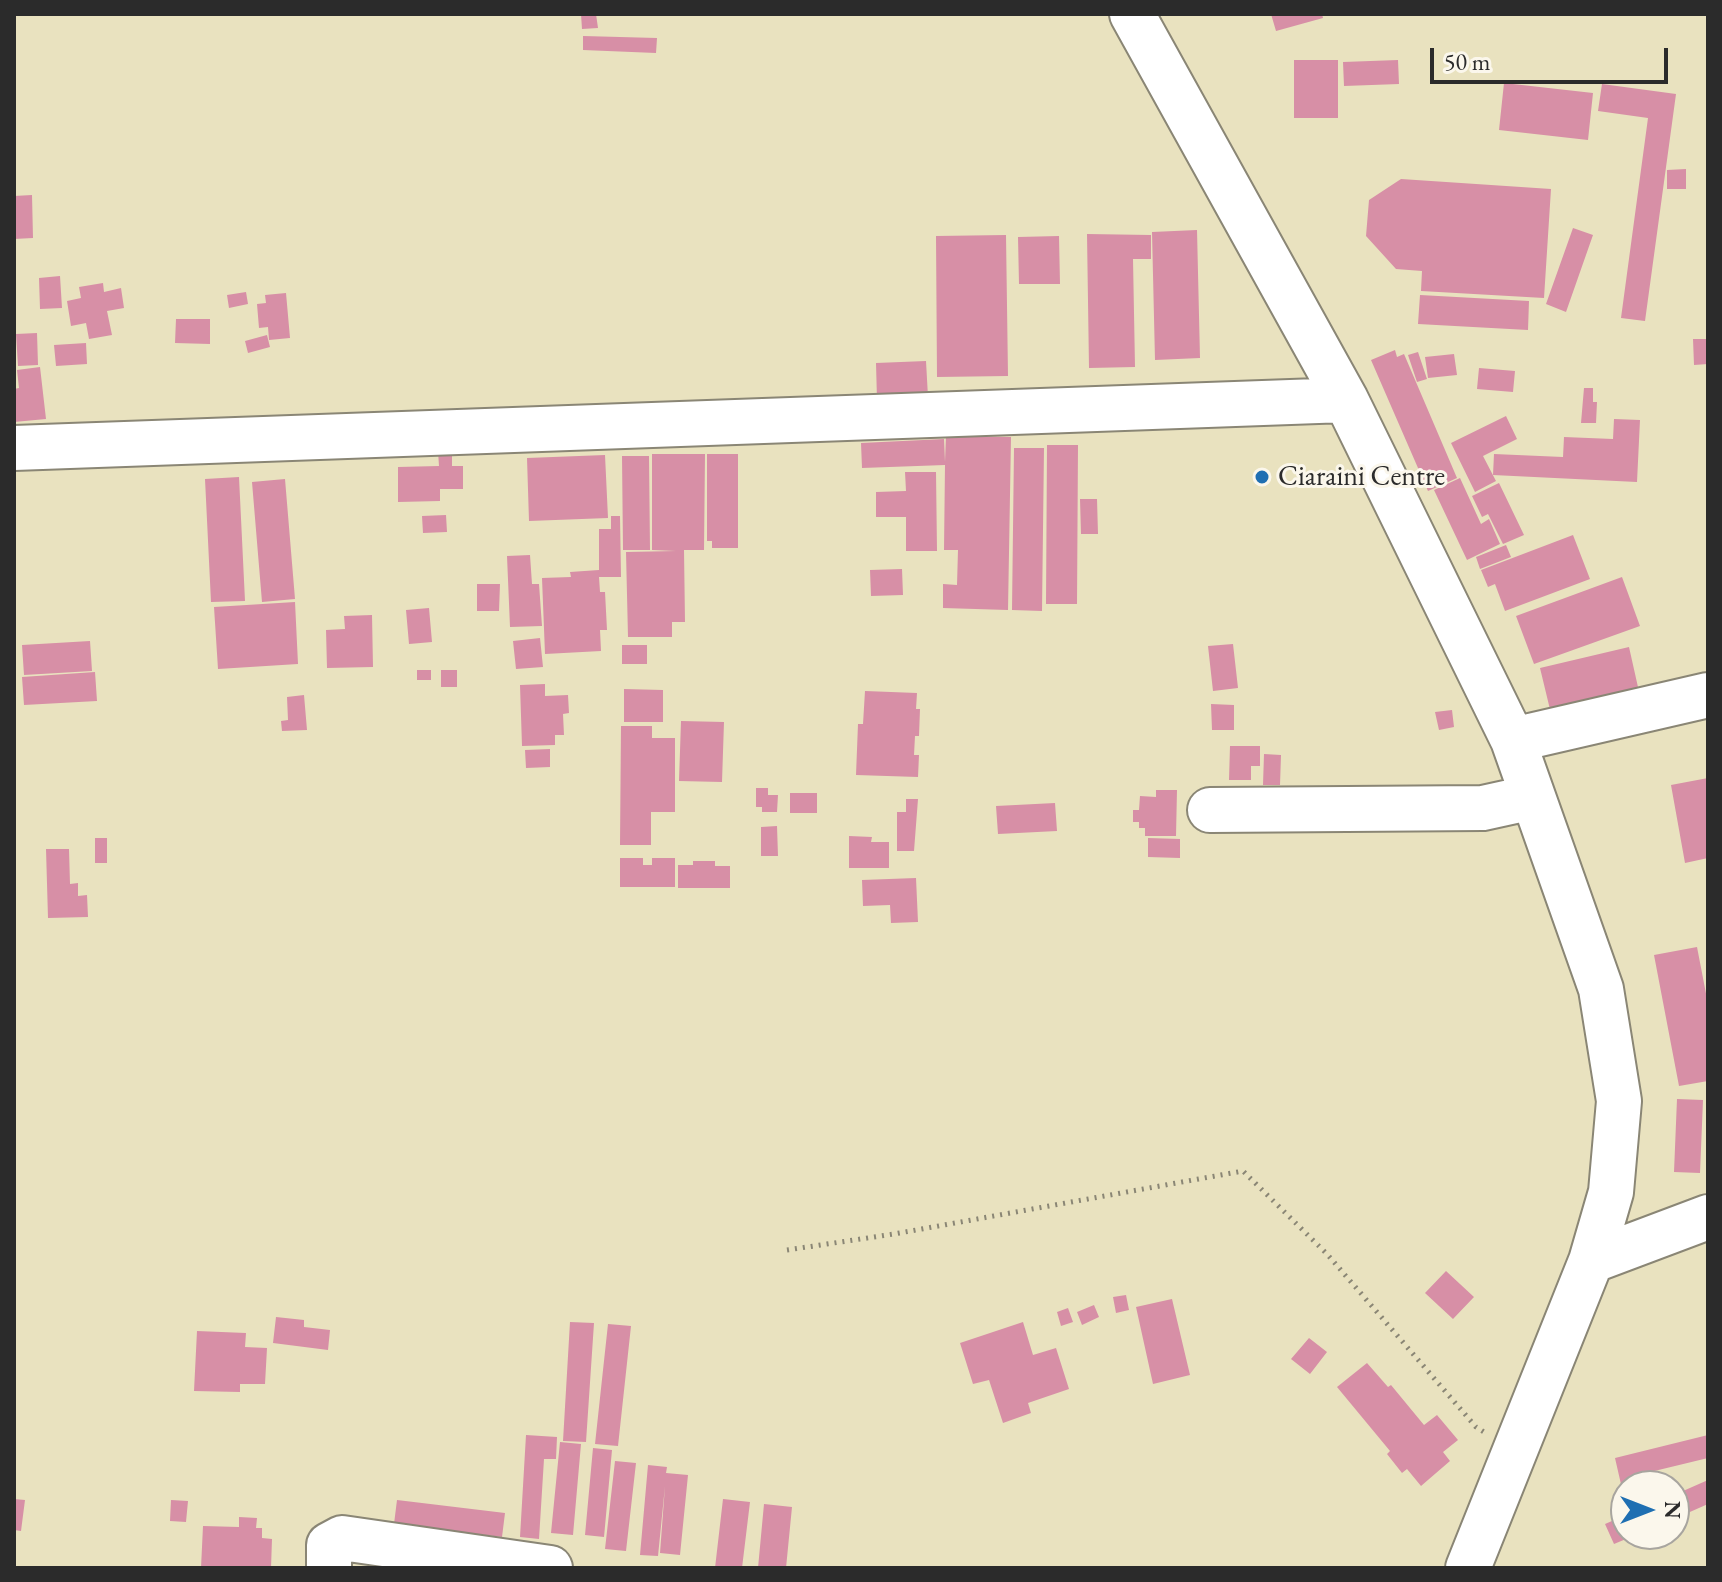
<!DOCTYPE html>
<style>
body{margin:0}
#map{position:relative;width:1722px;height:1582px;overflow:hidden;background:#e9e2bf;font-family:"EB Garamond",serif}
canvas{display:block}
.frame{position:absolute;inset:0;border:16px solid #2b2b2b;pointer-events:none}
.north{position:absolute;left:1610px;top:1470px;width:80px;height:80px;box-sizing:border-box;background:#fbf7ec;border:2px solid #a8a59f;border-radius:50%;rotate:90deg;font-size:22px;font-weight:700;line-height:32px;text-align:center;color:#2b2b2b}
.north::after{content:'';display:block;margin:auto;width:28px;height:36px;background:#1f6fb2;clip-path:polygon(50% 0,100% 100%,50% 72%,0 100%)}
.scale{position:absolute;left:1430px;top:48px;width:238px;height:36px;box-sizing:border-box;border:4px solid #2b2b2b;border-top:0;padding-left:10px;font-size:24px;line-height:28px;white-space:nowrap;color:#2b2b2b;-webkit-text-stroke:6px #fbf7ec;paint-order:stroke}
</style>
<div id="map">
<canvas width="1722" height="1582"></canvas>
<div class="frame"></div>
<div class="north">N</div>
<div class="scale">50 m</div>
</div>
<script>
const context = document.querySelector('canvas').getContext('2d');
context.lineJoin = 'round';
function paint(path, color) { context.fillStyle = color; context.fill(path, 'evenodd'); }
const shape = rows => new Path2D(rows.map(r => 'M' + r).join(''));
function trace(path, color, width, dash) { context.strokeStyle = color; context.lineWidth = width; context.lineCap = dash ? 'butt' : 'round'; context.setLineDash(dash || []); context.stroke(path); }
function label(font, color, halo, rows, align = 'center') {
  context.font = font + ' "EB Garamond",serif'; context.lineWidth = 6; context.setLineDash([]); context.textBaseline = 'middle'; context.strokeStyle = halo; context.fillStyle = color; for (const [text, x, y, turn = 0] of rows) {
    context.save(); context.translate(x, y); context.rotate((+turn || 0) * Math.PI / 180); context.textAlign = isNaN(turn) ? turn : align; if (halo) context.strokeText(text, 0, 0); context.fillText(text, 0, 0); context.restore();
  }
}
paint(shape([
 [581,14,596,14,598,28,582,29],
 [1271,14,1322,14,1323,18,1276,31],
 [583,36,657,38,656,53,583,50],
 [1294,60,1338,60,1338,118,1294,118],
 [1398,60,1399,84,1344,86,1343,62],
 [1504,83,1593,93,1588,140,1499,130],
 [1602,84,1676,94,1645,321,1621,318,1648,118,1598,111],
 [1686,169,1686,189,1667,189,1667,170],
 [1401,179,1551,189,1544,298,1421,291,1422,271,1396,269,1366,236,1369,200],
 [32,195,33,238,14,239,14,196],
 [1573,228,1593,235,1566,312,1546,304],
 [1197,230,1200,358,1155,360,1152,232],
 [1087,234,1151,235,1151,259,1133,259,1135,367,1089,368],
 [1006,235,1008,376,937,377,936,236],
 [1059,236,1060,284,1019,284,1018,237],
 [60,276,62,308,40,309,39,278],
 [103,283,104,292,121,288,124,308,107,311,112,335,89,339,86,323,71,326,67,301,81,298,79,287],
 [246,292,248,304,229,308,227,295],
 [286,293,290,338,269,340,268,327,259,328,257,304,266,303,265,295],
 [1420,295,1529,301,1528,330,1418,324],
 [176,319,210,319,210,344,175,343],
 [37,333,38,365,18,366,16,334],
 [267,335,270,347,248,353,245,341],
 [1693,339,1708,339,1708,364,1694,365],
 [86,343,87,364,56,366,54,345],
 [1395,350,1397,357,1404,354,1457,478,1428,491,1371,360],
 [1418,352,1427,379,1417,382,1408,355],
 [1454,354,1457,375,1428,378,1425,357],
 [926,361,928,397,877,400,876,363],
 [40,367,46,419,14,422,14,389,19,388,17,370],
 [1479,368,1515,371,1513,392,1477,389],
 [1584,388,1593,388,1593,402,1597,402,1596,423,1581,423],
 [1506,416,1517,439,1483,456,1496,481,1475,492,1451,443],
 [1614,419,1640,420,1637,482,1493,475,1494,454,1563,457,1564,437,1613,439],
 [946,436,1011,437,1008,610,943,608,943,584,957,585,958,550,944,550,945,465,862,468,861,443,944,439,945,462],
 [1047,445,1078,445,1077,604,1046,604],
 [1014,448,1044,448,1042,611,1012,610],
 [438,451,452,451,452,466,463,466,463,489,440,489,440,501,398,502,398,467,439,466],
 [652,454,705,454,704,550,684,550,685,622,672,622,672,637,628,637,626,552,676,551,652,550],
 [707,454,738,454,738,548,712,548,712,541,707,541],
 [605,455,608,518,529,521,527,458],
 [622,456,649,456,650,550,623,550],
 [905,472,936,472,937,551,906,551,906,517,876,517,876,492,906,491],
 [239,477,245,601,211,602,205,479],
 [1460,478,1481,524,1489,519,1500,544,1467,560,1434,490],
 [285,479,295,599,262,602,252,482],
 [1499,483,1524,535,1503,544,1488,514,1482,517,1472,496],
 [1080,499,1097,499,1098,534,1081,534],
 [446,515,447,532,423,533,422,516],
 [611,516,620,516,621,577,599,577,600,592,605,592,607,630,600,630,601,651,545,654,542,578,571,577,570,572,599,570,599,529,611,529],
 [1573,535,1590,579,1505,611,1495,584,1488,587,1481,570],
 [1506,545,1511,557,1480,569,1476,557],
 [530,555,532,584,539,584,542,626,510,627,507,556],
 [902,569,903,595,871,596,870,570],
 [1622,577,1640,626,1534,664,1516,616],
 [477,584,500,584,499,611,477,611],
 [295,602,298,664,218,669,214,607],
 [429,608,432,642,409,644,406,610],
 [372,615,373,667,327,668,326,630,345,629,344,616],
 [540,638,543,667,516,669,513,641],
 [90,641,92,671,24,675,22,645],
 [1233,644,1238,688,1213,691,1208,646],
 [622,645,647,645,647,664,622,664],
 [1629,647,1642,705,1554,726,1540,668],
 [417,670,431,670,431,680,417,680],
 [441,670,457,670,457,687,441,687],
 [95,672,97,701,24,705,22,677],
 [545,684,545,696,568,695,569,713,563,714,564,735,555,735,555,745,522,746,520,685],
 [624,689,663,690,663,722,624,722],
 [865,691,917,693,916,709,920,709,919,736,915,736,914,755,919,755,918,777,856,775,858,724,863,724],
 [304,695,307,730,282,731,281,721,288,720,287,697],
 [1211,704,1234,705,1234,730,1212,730],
 [1452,710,1454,727,1439,730,1435,712],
 [681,721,724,722,722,782,679,781],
 [621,726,652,726,652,738,675,738,675,812,651,812,651,845,620,845],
 [1230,746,1260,746,1260,766,1251,766,1251,780,1229,780],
 [550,749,550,767,526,768,525,750],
 [1264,754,1281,755,1280,785,1263,785],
 [1708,778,1708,858,1685,863,1671,785],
 [756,788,768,788,768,795,778,795,777,812,762,812,762,807,756,807],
 [1156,790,1177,790,1176,836,1145,836,1145,828,1139,828,1139,822,1133,822,1133,810,1139,810,1140,796,1156,797],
 [790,793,817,793,817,813,790,813],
 [906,799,918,799,914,851,897,851,897,812,906,812],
 [1055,803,1057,831,998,834,996,806],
 [777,826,778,856,761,856,761,827],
 [849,836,872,837,871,842,889,842,889,868,849,868],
 [95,838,107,838,107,863,95,863],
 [1148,838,1180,839,1180,858,1148,857],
 [46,849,69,849,70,884,78,883,78,896,87,895,88,917,48,918],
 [620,858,643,858,643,865,652,865,652,858,675,858,675,887,620,887],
 [693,861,715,861,715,866,730,866,730,888,678,888,678,865,693,865],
 [916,878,918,922,891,923,890,905,863,906,862,880],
 [1697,947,1708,1004,1708,1081,1679,1086,1654,955],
 [1677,1099,1703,1100,1700,1173,1674,1172],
 [1446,1271,1474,1297,1453,1319,1425,1293],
 [1126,1295,1129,1310,1116,1313,1113,1297],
 [1172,1299,1190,1375,1153,1384,1136,1307],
 [1094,1305,1099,1317,1082,1325,1077,1312],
 [1068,1308,1073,1322,1061,1326,1057,1312],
 [276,1317,304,1320,304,1327,330,1330,328,1350,273,1343],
 [570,1322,594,1323,586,1442,563,1441],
 [1023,1322,1033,1355,1056,1348,1069,1389,1028,1403,1031,1413,1003,1423,989,1380,973,1384,960,1343],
 [608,1324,631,1326,618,1446,595,1444],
 [197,1331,246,1333,245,1347,267,1348,265,1384,240,1384,240,1392,194,1391],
 [1309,1338,1327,1352,1310,1374,1291,1359],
 [1367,1363,1388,1387,1391,1385,1424,1425,1437,1415,1458,1440,1443,1452,1450,1461,1421,1486,1407,1469,1402,1473,1387,1454,1390,1451,1337,1387],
 [526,1435,557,1437,556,1459,544,1459,539,1539,520,1537],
 [1708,1435,1708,1458,1642,1474,1645,1486,1626,1486,1626,1492,1623,1493,1615,1458],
 [560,1442,581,1444,573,1535,551,1533],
 [593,1448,612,1450,604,1537,585,1535],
 [615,1461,636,1463,626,1551,605,1549],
 [648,1465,667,1467,666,1473,688,1475,680,1555,660,1553,665,1486,658,1556,640,1555],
 [1708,1480,1708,1504,1674,1519,1674,1495],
 [14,1499,25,1500,21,1531,14,1530],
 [723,1499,750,1502,742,1568,715,1568],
 [171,1500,188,1501,186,1522,170,1521],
 [397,1500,505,1513,502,1537,394,1524],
 [764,1504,792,1507,786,1568,758,1568],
 [1626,1515,1626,1534,1638,1534,1614,1544,1605,1524],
 [239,1517,257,1518,256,1528,262,1528,262,1538,272,1539,271,1568,201,1568,203,1526,239,1527]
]), '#d78fa6');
const minor = shape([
 [1132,14,1346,400,1513,740,1601,989,1619,1101,1611,1192,1591,1261,1468,1568],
 [14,448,1346,400],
 [1513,740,1708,695],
 [1210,810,1483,808,1533,797],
 [1591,1261,1708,1217],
 [329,1568,329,1545,342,1538,550,1568]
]);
trace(minor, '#8a8675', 48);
trace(shape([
 [787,1250,894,1234,1243,1171,1327,1254,1476,1427,1484,1432]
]), '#8a8675', 5, [2, 6]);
trace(minor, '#fff', 44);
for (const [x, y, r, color] of [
 [1262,477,8,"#1f6fb2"]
]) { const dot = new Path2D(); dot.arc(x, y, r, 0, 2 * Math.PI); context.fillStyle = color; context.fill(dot); trace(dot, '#fbf7ec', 3); }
label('28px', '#2b2b2b', '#fbf7ec', [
 ["Ciaraini Centre",1278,477]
], 'left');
</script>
